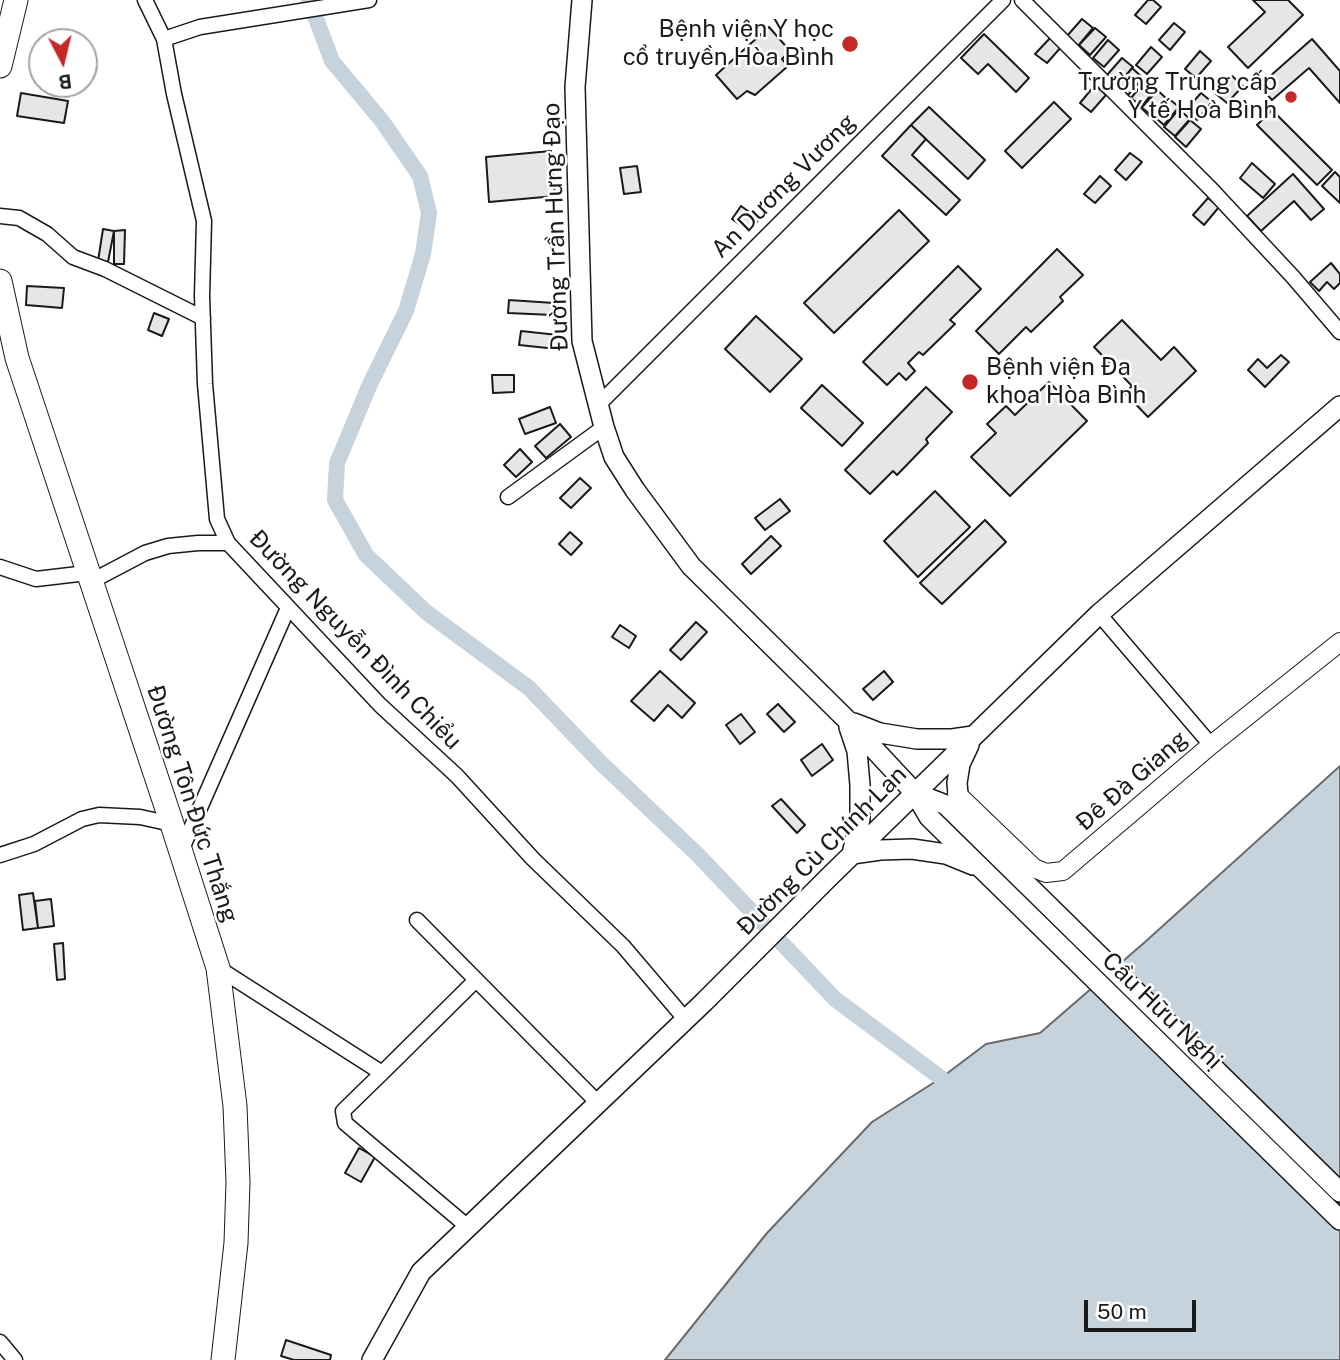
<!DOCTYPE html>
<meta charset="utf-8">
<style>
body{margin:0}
#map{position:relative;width:1340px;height:1360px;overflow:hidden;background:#fff;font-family:"Public Sans",sans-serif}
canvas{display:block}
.north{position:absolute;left:28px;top:28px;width:70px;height:70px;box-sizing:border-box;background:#fff;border:2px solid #a3a3a3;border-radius:50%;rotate:173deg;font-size:19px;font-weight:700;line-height:28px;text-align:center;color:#1a1a1a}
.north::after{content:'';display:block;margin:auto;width:24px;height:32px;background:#c62828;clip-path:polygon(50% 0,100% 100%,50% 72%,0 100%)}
.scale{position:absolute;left:1084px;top:1300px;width:112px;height:32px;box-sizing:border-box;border:4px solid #1a1a1a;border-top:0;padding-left:9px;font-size:21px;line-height:24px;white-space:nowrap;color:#1a1a1a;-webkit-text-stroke:5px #fff;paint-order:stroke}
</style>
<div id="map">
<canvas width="1340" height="1360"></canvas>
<div class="north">B</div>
<div class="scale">50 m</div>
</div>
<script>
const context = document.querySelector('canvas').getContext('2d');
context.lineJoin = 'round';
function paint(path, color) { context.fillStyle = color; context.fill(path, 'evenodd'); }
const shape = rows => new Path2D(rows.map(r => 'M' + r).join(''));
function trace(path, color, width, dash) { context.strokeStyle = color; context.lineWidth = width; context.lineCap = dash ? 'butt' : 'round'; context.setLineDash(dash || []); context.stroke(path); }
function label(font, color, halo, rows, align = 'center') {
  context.font = font + ' "Public Sans",sans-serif'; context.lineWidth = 5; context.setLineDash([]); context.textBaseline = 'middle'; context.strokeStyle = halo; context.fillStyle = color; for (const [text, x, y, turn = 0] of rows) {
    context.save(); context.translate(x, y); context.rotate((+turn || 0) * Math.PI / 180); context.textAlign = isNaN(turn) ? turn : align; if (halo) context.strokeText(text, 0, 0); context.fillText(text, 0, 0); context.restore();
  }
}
const water = shape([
 [1340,766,1340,1360,665,1360,767,1233,872,1122,941,1078,986,1044,1040,1033,1145,942,1340,766]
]);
paint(water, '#c6d2dc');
trace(water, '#6a6a6a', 2);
trace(shape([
 [309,0,332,61,382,121,420,176,429,213,423,254,406,311,370,384,337,463,335,500,366,555,426,612,529,688,601,763,698,855,835,999,941,1078]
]), '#c6d2dc', 16);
const building = shape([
 [1148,0,1153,0,1161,7,1146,24,1135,15,1148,0],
 [1253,0,1288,0,1303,15,1248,68,1228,47,1265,12,1253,0],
 [1082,19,1093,28,1078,46,1067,36,1082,19],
 [1174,23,1185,32,1170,50,1159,40,1174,23],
 [769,27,790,51,782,59,788,66,755,95,747,91,737,99,716,75,769,27],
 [1095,28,1106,37,1090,55,1079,45,1095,28],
 [984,34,1029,78,1016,92,988,64,978,74,961,58,984,34],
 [1051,37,1062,46,1047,63,1035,54,1051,37],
 [1312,39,1340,71,1340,103,1309,68,1272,100,1259,86,1312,39],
 [1108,40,1119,50,1104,67,1093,58,1108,40],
 [1151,47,1162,57,1147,74,1136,65,1151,47],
 [1200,51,1211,61,1196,78,1185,69,1200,51],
 [1122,58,1133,67,1118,85,1107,75,1122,58],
 [1132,68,1143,78,1128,95,1117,86,1132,68],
 [1232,76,1243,86,1227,103,1216,94,1232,76],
 [1146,80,1158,90,1142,107,1131,98,1146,80],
 [1095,85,1106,95,1091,112,1080,103,1095,85],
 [1156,89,1167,99,1152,116,1141,107,1156,89],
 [21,93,68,101,64,123,17,116,21,93],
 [1201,93,1212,102,1197,120,1186,110,1201,93],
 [1168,98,1179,107,1164,125,1152,115,1168,98],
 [1054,102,1071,119,1022,168,1005,151,1054,102],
 [929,107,985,160,968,179,911,125,929,107],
 [1179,109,1190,119,1175,136,1164,127,1179,109],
 [1272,110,1332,170,1317,185,1257,125,1272,110],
 [1190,120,1201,129,1186,147,1175,137,1190,120],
 [911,125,926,139,912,155,960,200,946,215,882,156,911,125],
 [551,151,555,196,489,202,486,157,551,151],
 [1130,153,1142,162,1126,180,1115,170,1130,153],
 [1252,163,1275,184,1263,198,1240,178,1252,163],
 [637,166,641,192,624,194,620,168,637,166],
 [1335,172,1340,177,1340,203,1322,186,1335,172],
 [1293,174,1324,209,1311,220,1294,201,1261,231,1247,216,1293,174],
 [1100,176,1111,186,1095,203,1084,194,1100,176],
 [1208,198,1219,207,1204,225,1193,215,1208,198],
 [741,206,759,219,750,232,732,219,741,206],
 [899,210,929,241,834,333,804,303,899,210],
 [103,229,114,231,108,262,98,261,103,229],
 [125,230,124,264,114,264,114,231,125,230],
 [1057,249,1083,275,1060,297,1063,301,1031,332,1026,327,999,354,976,331,1057,249],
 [1331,263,1340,274,1340,283,1334,289,1327,282,1319,291,1310,282,1331,263],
 [958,266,981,289,950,320,955,324,923,355,919,352,908,363,915,371,906,380,899,373,887,385,863,362,958,266],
 [27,286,64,288,62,308,26,305,27,286],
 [509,300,554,303,553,315,508,313,509,300],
 [154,313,169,319,162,336,148,330,154,313],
 [756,316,802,359,770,392,725,349,756,316],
 [1122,320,1161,360,1174,347,1196,371,1148,417,1125,393,1132,386,1094,347,1122,320],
 [521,331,558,335,557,349,519,345,521,331],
 [1281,355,1289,362,1265,387,1248,370,1258,359,1267,368,1281,355],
 [492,375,514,375,514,392,493,393,492,375],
 [1049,382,1087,421,1010,496,971,457,996,433,987,424,1006,406,1015,415,1049,382],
 [822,385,863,423,842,446,801,408,822,385],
 [926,387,952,412,926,439,928,443,897,475,893,471,870,494,845,470,926,387],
 [550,407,556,423,525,434,519,419,550,407],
 [560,424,571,437,546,458,535,446,560,424],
 [520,449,532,462,516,477,504,465,520,449],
 [580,478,591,488,571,508,560,498,580,478],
 [935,491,970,527,918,577,884,541,935,491],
 [780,499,790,511,765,530,755,518,780,499],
 [985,520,1006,542,942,604,920,583,985,520],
 [570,532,582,543,571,555,559,544,570,532],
 [771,536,781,546,751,574,742,564,771,536],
 [696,622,707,632,681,660,670,650,696,622],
 [620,625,636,636,629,648,612,637,620,625],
 [660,671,695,703,682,718,668,705,654,721,631,701,660,671],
 [884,671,893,682,873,700,863,689,884,671],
 [778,704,795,722,784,732,767,714,778,704],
 [741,714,755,732,740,744,726,725,741,714],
 [822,744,833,760,812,776,801,760,822,744],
 [781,799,805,825,797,833,772,806,781,799],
 [33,893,38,928,23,930,19,895,33,893],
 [51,899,54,926,38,928,35,901,51,899],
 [63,943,65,979,57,980,54,944,63,943],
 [359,1148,375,1157,361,1182,345,1173,359,1148],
 [286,1340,331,1355,330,1360,294,1360,281,1356,286,1340]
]);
paint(building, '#e6e6e6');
trace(building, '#1a1a1a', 2);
const minor = shape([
 [145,0,164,39,174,94,204,221,202,296,205,384,217,519,228,543,380,705,457,776,533,859,623,946,686,1020],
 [1022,0,1211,189,1293,277,1340,332],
 [164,39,200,27,369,0],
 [0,216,19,218,47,234,73,257,105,269,203,318],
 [598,405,1003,0],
 [508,497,604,427],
 [0,567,36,579,87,573],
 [90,582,145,553,168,546,198,543,228,543],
 [1099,614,1211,745],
 [181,851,288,608],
 [0,855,34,844,82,819,99,815,140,817,172,824],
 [417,920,598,1103],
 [218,968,382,1073,343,1111,345,1123,468,1227],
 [382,1073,476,980],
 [0,1342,15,1360]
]);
const tertiary = shape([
 [957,794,1034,868,1046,873,1063,871,1211,745,1340,642]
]);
const secondary = shape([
 [582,0,575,87,582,341,604,427,614,457,635,490,691,566,846,719,915,793,929,817,1340,1220],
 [854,723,880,733,917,739,952,739,973,736],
 [849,727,857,751,860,785,860,819,852,854,880,850,912,849,946,854,973,865],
 [915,793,946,805,1340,1192],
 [966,823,959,805,957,783,960,764,969,745],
 [372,1360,421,1272,704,1002,829,877,1099,614,1340,406]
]);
const trunk = shape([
 [0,66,16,0],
 [0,281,17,358,172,824,218,968,235,1106,238,1182,236,1243,223,1360]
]);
trace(minor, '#1a1a1a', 17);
trace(tertiary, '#1a1a1a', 20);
trace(secondary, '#1a1a1a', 22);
trace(trunk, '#1a1a1a', 25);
trace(minor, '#fff', 14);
trace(tertiary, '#fff', 18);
trace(secondary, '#fff', 19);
trace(trunk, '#fff', 23);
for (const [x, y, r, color] of [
 [850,44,9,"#c62828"],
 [1291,97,7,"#c62828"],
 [970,382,9,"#c62828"]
]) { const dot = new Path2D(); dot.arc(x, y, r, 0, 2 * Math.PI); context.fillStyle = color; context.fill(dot); trace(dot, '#fff', 2.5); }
label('24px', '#1a1a1a', '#fff', [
 ["Bệnh viện Y học",834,30],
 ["cổ truyền Hòa Bình",834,58],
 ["Trường Trung cấp",1277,83],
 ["Y tế Hoà Bình",1277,111],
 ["Bệnh viện Đa",986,368,"left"],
 ["khoa Hòa Bình",986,396,"left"]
], 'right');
label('24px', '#1a1a1a', '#fff', [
 ["An Dương Vương",784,186,-45],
 ["Đường Trần Hưng Đạo",556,227,-92],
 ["Đường Nguyễn Đình Chiểu",355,640,46],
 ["Đê Đà Giang",1132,781,-41],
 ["Đường Tôn Đức Thắng",192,804,72],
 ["Đường Cù Chính Lan",822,851,-45],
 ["Cầu Hữu Nghị",1162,1011,44]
]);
</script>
